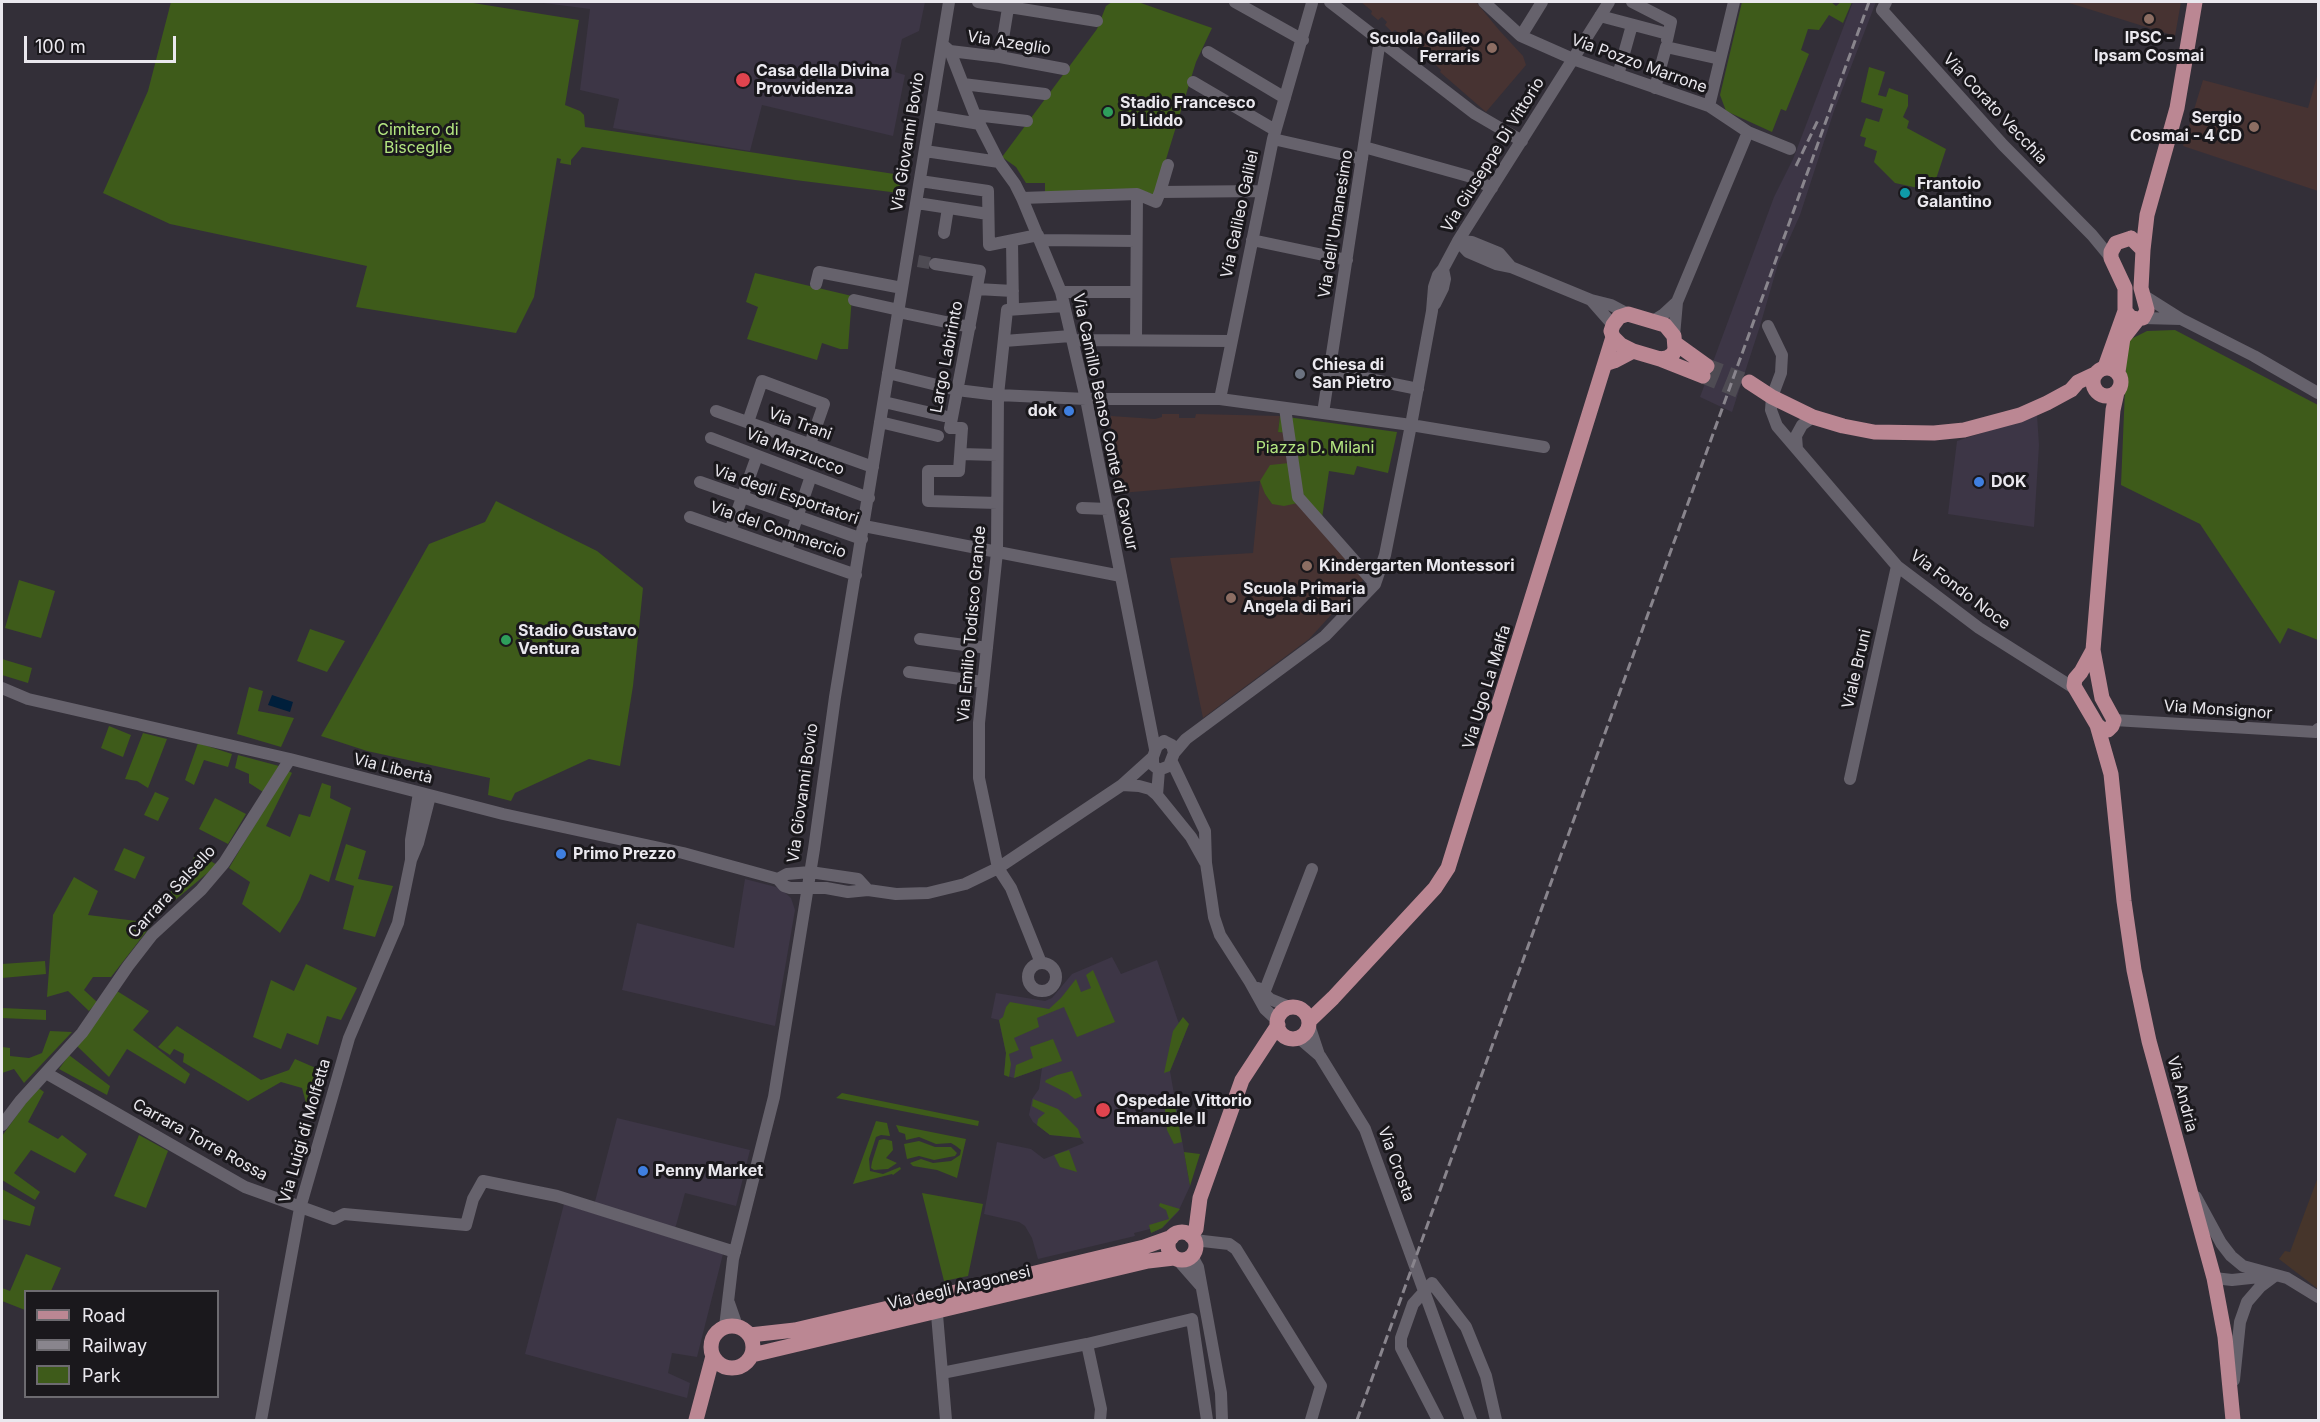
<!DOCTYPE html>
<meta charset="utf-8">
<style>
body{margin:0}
#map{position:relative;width:2320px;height:1422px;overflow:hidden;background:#332f38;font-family:Inter,sans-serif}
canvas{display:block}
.frame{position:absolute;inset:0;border:3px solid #eae8ee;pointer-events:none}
.legend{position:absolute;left:24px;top:1290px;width:195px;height:108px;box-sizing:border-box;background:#1a181c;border:2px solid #6d6b70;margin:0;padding:8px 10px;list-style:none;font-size:18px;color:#eae8ee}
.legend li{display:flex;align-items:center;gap:12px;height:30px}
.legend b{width:30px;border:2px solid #6d6b70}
.scale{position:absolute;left:24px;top:36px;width:152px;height:27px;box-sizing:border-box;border:3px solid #eae8ee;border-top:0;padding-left:8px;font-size:18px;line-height:21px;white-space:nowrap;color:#eae8ee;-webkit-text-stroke:4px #1a181c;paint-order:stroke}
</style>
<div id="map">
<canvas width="2320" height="1422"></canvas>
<div class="frame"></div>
<ul class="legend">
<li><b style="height:8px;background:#bb8793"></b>Road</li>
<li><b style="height:8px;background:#89858d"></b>Railway</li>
<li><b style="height:16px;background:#3e5b1a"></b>Park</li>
</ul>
<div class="scale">100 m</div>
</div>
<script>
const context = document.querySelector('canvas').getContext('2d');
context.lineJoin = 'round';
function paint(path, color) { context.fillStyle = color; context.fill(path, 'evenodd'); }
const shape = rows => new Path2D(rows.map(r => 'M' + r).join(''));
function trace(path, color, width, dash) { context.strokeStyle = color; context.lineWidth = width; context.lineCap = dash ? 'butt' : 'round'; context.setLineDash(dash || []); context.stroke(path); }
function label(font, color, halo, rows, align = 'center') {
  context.font = font + ' Inter,sans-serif'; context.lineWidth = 6; context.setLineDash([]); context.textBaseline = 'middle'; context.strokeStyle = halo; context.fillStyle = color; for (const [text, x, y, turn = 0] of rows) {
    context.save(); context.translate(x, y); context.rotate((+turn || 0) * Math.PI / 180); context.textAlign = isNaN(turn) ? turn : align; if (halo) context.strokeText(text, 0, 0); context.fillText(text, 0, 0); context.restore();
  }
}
paint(shape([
 [536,2,925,2,919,31,902,39,895,72,905,75,893,136,762,105,750,151,613,128,619,99,580,90,590,9],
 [1853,2,1876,2,1834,111,1800,215,1778,264,1760,326,1732,412,1700,397,1774,197,1793,159],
 [2037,415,2039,445,2034,527,1948,514,1957,441],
 [745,879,780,888,791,898,795,910,775,1026,622,990,637,923,734,948],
 [1112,957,1121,974,1157,960,1178,1021,1185,1034,1170,1071,1190,1186,1178,1212,1162,1228,1151,1233,1150,1229,1134,1233,1135,1236,1038,1259,1032,1238,1025,1226,1019,1222,984,1214,997,1142,1031,1149,1044,1159,1084,1143,1080,1138,1050,1135,1033,1122,1029,1115,1032,1099,1039,1089,1042,1068,1014,1078,1004,1075,1006,1053,999,1020,991,1018,996,993,1045,1001,1052,998,1072,974],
 [617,1118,750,1150,736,1206,685,1193,675,1229,593,1209],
 [564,1204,723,1254,697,1357,672,1353,668,1373,690,1383,687,1398,525,1354]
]), '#3d3646');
paint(shape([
 [2318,1177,2318,1289,2279,1259,2285,1251,2290,1252]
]), '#46352b');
paint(shape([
 [1361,2,1476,2,1499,30,1523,56,1526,65,1486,112,1440,72,1441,70,1423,53,1395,30,1392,32,1385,25,1387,22,1382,17,1378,20,1371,14,1372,11],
 [2066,2,2181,2,2175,36],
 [2318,73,2318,191,2183,146,2203,80,2308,108],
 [1162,414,1179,414,1179,418,1195,418,1196,414,1280,416,1278,432,1286,433,1289,463,1264,486,1265,494,1272,504,1298,503,1364,579,1309,639,1203,718,1170,558,1253,553,1260,481,1121,493,1111,454,1111,416,1155,419,1162,417]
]), '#473332');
paint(shape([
 [171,2,467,2,579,20,565,105,580,111,584,115,585,127,901,175,899,193,795,180,582,147,571,160,571,165,560,163,561,159,557,158,534,297,516,333,356,307,367,266,170,224,103,193,148,91],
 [1112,2,1138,2,1212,28,1196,62,1155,195,1140,190,1045,193,1045,183,1026,183,1016,167,1002,157,1097,29,1106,6],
 [1742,2,1831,2,1836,6,1841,2,1852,2,1843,23,1829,15,1819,30,1808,29,1801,50,1809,54,1786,111,1781,109,1772,132,1726,111,1720,95],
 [1869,67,1885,72,1878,95,1886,97,1889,88,1908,95,1908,106,1903,117,1909,121,1907,128,1946,149,1932,191,1895,183,1874,162,1877,151,1864,146,1866,138,1860,136,1866,118,1879,122,1883,109,1861,102],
 [755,273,852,296,848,349,840,349,822,343,817,360,747,339,758,307,746,302],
 [2175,330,2318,405,2318,640,2288,628,2280,644,2200,524,2121,485,2127,341,2147,331],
 [1280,416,1397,432,1388,473,1357,466,1354,475,1329,471,1322,518,1298,503,1284,506,1272,504,1265,494,1260,481,1270,465,1289,463,1286,433,1278,432],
 [496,501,597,551,643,588,633,686,620,766,589,759,515,793,511,801,488,795,490,778,367,751,321,736,429,544,485,522],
 [19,580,55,591,41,638,5,628],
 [310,629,345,641,327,672,297,661],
 [2,659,32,668,28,683,2,675],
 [249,687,263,691,258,711,294,718,281,747,237,734],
 [109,726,131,735,123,757,101,748],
 [143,733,167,739,148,788,137,781,125,779],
 [198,743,232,754,228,767,204,760,194,785,185,780],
 [238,755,279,766,263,792,249,783,249,774,235,768],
 [287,770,292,773,266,826,290,837,299,814,310,817,322,783,331,786,330,798,351,808,329,882,310,874,300,900,280,933,242,904,250,882,229,868],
 [155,792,169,798,158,821,144,815],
 [215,798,246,814,228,844,199,829],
 [346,844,366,851,358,879,393,886,375,937,343,929,354,886,335,880],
 [124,848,145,857,135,879,114,870],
 [196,852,217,865,174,901,168,895,188,871],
 [74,877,98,891,88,915,153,923,111,977,93,977,84,990,97,1002,89,1011,68,991,47,997,53,915],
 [45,961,46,974,2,978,2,964],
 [306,964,357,988,341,1020,327,1016,318,1045,287,1033,281,1049,253,1037,271,980,294,991],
 [1093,970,1115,1022,1077,1037,1064,1007,1037,1018,1039,1027,1014,1038,1019,1050,1009,1054,1011,1064,1009,1077,1004,1075,1006,1053,999,1020,1003,1017,1006,1007,1010,1002,1049,1009,1061,998,1076,979,1081,992,1091,988,1086,975],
 [117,991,149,1011,133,1030,190,1074,185,1084,127,1049,109,1077,76,1045],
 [2,1008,46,1010,46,1020,2,1018],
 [1183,1017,1189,1024,1170,1071,1164,1073,1173,1031],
 [177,1026,261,1080,289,1070,295,1059,325,1072,315,1109,306,1103,302,1088,281,1082,248,1101,183,1062,184,1054,174,1049,170,1055,158,1047],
 [50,1031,72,1032,24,1083,14,1069,2,1073,2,1047,10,1048,10,1056,29,1058,42,1053],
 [1053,1039,1062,1061,1014,1078,1016,1065,1033,1058,1030,1047],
 [69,1055,110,1086,107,1095,59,1069],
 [1072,1071,1082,1096,1075,1099,1067,1093,1045,1082,1046,1080,1057,1075],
 [37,1087,44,1092,28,1122,58,1139,62,1135,87,1154,75,1173,31,1150,14,1173,40,1192,35,1200,2,1180,2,1136],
 [842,1093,979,1121,978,1126,836,1098],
 [1033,1099,1058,1109,1078,1129,1081,1138,1050,1135,1037,1125,1038,1119,1045,1113,1032,1106],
 [1174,1100,1182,1142,1174,1144,1167,1130,1164,1101],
 [876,1121,887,1123,890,1136,881,1135,876,1137,869,1159,870,1171,883,1174,900,1167,901,1169,893,1175,892,1174,853,1184],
 [896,1125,966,1139,957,1178,937,1170,913,1166,910,1163,921,1159,933,1163,951,1161,960,1155,961,1150,956,1146,951,1143,936,1144,919,1137,906,1140,905,1134,899,1132],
 [139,1135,168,1151,146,1208,114,1196],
 [884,1139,892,1141,893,1150,886,1158,897,1163,888,1169,874,1170,871,1168,872,1162,879,1140],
 [919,1141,935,1147,951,1147,957,1153,955,1156,934,1160,919,1156,907,1159,904,1144],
 [1069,1150,1077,1172,1060,1167,1054,1155],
 [1184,1152,1200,1154,1190,1186],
 [2,1189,35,1207,30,1226,2,1219],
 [922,1193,983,1204,968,1276,944,1281],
 [1160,1203,1180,1209,1162,1228,1151,1233,1149,1225,1169,1219,1166,1210,1159,1206],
 [26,1254,61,1268,51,1291,26,1292,25,1310,2,1301,2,1288,10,1291]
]), '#3e5b1a');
paint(shape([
 [272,695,293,702,290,712,268,705]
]), '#001f3b');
trace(shape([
 [918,261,935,264]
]), '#4e4b53', 12, [12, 6]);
trace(shape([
 [1707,366,1749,382],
 [1703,376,1745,393]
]), '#4e4b53', 15, [15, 8]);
trace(shape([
 [978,2,1097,21],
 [1235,2,1303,40],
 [1330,2,1474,113,1522,141],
 [1484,2,1521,36,1573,59,1709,106,1748,132,1790,149],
 [1632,2,1671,22,1667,40],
 [1886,2,1882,10,2003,145,2092,235,2111,258],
 [1600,16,1668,34],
 [1521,36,1542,2],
 [943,45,950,51,975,115,999,162,1015,184,1022,198,1061,292,1086,399,1155,749],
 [950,51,1000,57,1064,69],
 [1208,52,1285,98],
 [1000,57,1009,2],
 [1618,75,1632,25],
 [1193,82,1275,130],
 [963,84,1045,94],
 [1655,88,1666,47,1720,59],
 [1709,106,1734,2],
 [975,115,1027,121],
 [931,116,980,124],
 [1273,139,1362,159],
 [1364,147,1468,176,1492,188],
 [925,151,999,162],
 [920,181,988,191,989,245,1038,235],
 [1160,192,1168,165],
 [1022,198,1137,194,1156,202,1160,192,1262,191],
 [917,203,988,214],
 [944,233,948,208],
 [1041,240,1136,241],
 [1252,240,1347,260],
 [1012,241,1013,309],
 [1458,241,1468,252,1496,264,1511,267,1591,300],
 [1458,241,1472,242,1499,253,1511,267],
 [935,264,980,271,950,428,962,428,959,471,928,471,928,501,997,503],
 [816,284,819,272,902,288],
 [977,289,1013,291],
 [1061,292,1136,292],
 [2143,295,2181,319,2254,356,2318,393],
 [854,300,899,310],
 [1677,302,1748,132],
 [1435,304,1443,288,1445,279,1443,269],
 [898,312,970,327],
 [2143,318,2181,319],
 [1653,321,1664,314,1677,302,1674,336],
 [1613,325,1591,300,1611,305,1628,314],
 [1768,326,1782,355,1781,373,1772,397,1771,410,1777,426,1897,566,1979,628,2077,690],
 [1072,340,1231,341],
 [1136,340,1137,194],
 [1004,341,1071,336],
 [1330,371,1418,389],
 [888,373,957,390,998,395,1086,399,1220,399,1411,425,1544,447],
 [1220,399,1273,139,1312,3],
 [884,402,944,416],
 [1285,408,1298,497,1375,584],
 [716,411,873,467],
 [1323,413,1380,40],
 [748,422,762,381,824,404,810,444],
 [880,422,938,436],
 [711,438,869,498],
 [1797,449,1796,436,1802,425,1813,417],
 [961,454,997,455],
 [700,482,862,539],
 [1082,508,1108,509],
 [690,517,856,575],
 [864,526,1121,576],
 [730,531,757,456],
 [786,550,811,476],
 [920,639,987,648],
 [909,672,983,682],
 [2,688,28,699,290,759,503,814,683,853,778,879,784,886,790,888,826,888,848,892,868,890,896,894,928,893,965,884,998,868,1122,785,1153,757],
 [2114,720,2316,732,2318,729],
 [1164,741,1172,745,1174,753,1169,766,1159,770,1153,765,1153,757,1157,746,1164,741],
 [1174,753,1186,739,1325,636,1375,584,1385,555,1411,425,1432,311,1434,287,1438,275,1443,269,1458,241,1609,2],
 [1172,762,1205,831,1206,863,1214,917,1220,935,1250,982,1265,1009,1278,1021],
 [1159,770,1157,795,1191,837,1205,862],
 [1850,779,1897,566],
 [1122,785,1139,786,1150,789,1157,795],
 [419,793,411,840,411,860,418,843,430,796],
 [778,879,787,874,810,872,858,879,868,890],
 '1028 977a14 14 0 1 1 28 0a14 14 0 1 1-28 0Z',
 [1041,963,1011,888,998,868,979,778,979,723,997,552,998,395,1007,310,1064,306],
 [1258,988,1270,999,1292,1008],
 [1264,993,1312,869],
 [1309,1025,1319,1055],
 [1299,1038,1320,1056,1365,1129,1471,1420],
 [46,1073,245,1187,334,1219,344,1214,466,1225,473,1199,483,1181,557,1196,735,1252],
 [2,1125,21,1100,82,1033,128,966,152,935,201,890,224,863,290,759],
 [2196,1197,2221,1243,2231,1256,2243,1266,2287,1278,2318,1297],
 [1194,1240,1229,1244,1236,1249,1321,1386,1311,1420],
 [1192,1256,1198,1267,1221,1393,1222,1420],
 [1178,1260,1200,1285],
 [2214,1278,2232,1280,2269,1276],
 [729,1303,737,1326],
 [936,1303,942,1373],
 [725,1327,733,1259,774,1097,814,849,835,697,949,2],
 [1087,1344,1101,1409,1100,1420],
 [2234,1380,2240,1322,2247,1302,2260,1287,2276,1275],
 [261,1420,300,1208,349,1038,398,923,411,860],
 [946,1420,942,1373,1087,1344,1192,1319,1207,1420],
 [1438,1420,1401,1348,1401,1338,1413,1304,1432,1283,1466,1327,1486,1376,1496,1420]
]), '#66626c', 12);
trace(shape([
 [2131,238,2143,250,2141,288,2147,310,2143,318,2138,319,2131,318,2125,311,2125,288,2111,258,2111,252,2116,243,2131,238],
 [2143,250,2147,215,2177,108,2195,2],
 [1675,343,1707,366],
 [1660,359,1703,376],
 [1605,364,1614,361,1633,351],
 [2105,367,2125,311],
 '2093 382a14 14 0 1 1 28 0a14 14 0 1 1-28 0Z',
 [2118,372,2123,338,2138,319],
 [1749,382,1772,397,1813,417,1843,426,1874,432,1934,433,1964,430,2020,415,2047,403,2071,390,2078,382,2095,374],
 [2093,650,2081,672,2075,679,2074,686,2097,725,2111,774,2124,901,2134,970,2149,1041,2214,1278,2225,1337,2233,1420],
 [2097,725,2103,730,2108,730,2112,726,2114,720,2102,698,2093,650,2113,410,2117,392],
 '1277 1023a16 16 0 1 1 32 0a16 16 0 1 1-32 0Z',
 [1309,1021,1333,998,1435,888,1448,868,1613,337,1611,331,1613,325,1619,317,1628,314,1665,325,1674,336,1675,349,1673,354,1667,358,1660,359,1633,351,1621,345,1613,337],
 '1168 1246a14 14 0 1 1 28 0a14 14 0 1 1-28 0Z',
 [1191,1236,1196,1229,1200,1198,1242,1080,1278,1025],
 '711 1347a21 21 0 1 1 42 0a21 21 0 1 1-42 0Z',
 [750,1335,795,1330,935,1297,1144,1247,1172,1237],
 [752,1355,1148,1261,1174,1258],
 [696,1420,713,1356]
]), '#bb8793', 15);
trace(shape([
 [1796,166,1818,120],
 [1357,1420,1869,2]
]), '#89858d', 3, [9, 4.5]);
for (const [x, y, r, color] of [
 [2149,19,6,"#8d6e63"],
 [1492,48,6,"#8d6e63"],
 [743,80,8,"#e0444e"],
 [1108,112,6,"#2e9e5b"],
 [2254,127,6,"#8d6e63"],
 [1905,193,6,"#0f9aa8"],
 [1300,374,6,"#6b7280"],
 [1069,411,6,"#3f7fe0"],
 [1979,482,6,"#3f7fe0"],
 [1307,566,6,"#8d6e63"],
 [1231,598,6,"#8d6e63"],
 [506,640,6,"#2e9e5b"],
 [561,854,6,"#3f7fe0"],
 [1103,1110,8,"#e0444e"],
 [643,1171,6,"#3f7fe0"]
]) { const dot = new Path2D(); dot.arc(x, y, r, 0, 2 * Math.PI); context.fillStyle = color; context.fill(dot); trace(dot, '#1a181c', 2); }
label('bold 16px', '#eae8ee', '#1a181c', [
 ["IPSC -",2149,38,"center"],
 ["Ipsam Cosmai",2149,56,"center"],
 ["Scuola Galileo",1480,39,"right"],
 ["Ferraris",1480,57,"right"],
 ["Casa della Divina",756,71],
 ["Provvidenza",756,89],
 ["Stadio Francesco",1120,103],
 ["Di Liddo",1120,121],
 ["Sergio",2242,118,"right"],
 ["Cosmai - 4 CD",2242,136,"right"],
 ["Frantoio",1917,184],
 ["Galantino",1917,202],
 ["Chiesa di",1312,365],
 ["San Pietro",1312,383],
 ["dok",1057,411,"right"],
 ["DOK",1991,482],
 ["Kindergarten Montessori",1319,566],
 ["Scuola Primaria",1243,589],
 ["Angela di Bari",1243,607],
 ["Stadio Gustavo",518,631],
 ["Ventura",518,649],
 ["Primo Prezzo",573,854],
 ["Ospedale Vittorio",1116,1101],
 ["Emanuele II",1116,1119],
 ["Penny Market",655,1171]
], 'left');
label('16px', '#eae8ee', '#1a181c', [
 ["Via Azeglio",1009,43,9],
 ["Via Pozzo Marrone",1639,64,20],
 ["Via Corato Vecchia",1995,109,47],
 ["Via Giovanni Bovio",908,142,-81],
 ["Via Giuseppe Di Vittorio",1493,155,-58],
 ["Via Galileo Galilei",1240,214,-78],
 ["Via dell'Umanesimo",1336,224,-81],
 ["Largo Labirinto",947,357,-79],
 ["Via Camillo Benso Conte di Cavour",1105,422,78],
 ["Via Trani",800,424,20],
 ["Via Marzucco",795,452,21],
 ["Via degli Esportatori",786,495,19],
 ["Via del Commercio",778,530,19],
 ["Via Fondo Noce",1960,590,37],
 ["Via Emilio Todisco Grande",972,624,-85],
 ["Viale Bruni",1857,669,-77],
 ["Via Ugo La Malfa",1487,687,-73],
 ["Via Monsignor",2218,710,4],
 ["Via Libertà",393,769,14],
 ["Via Giovanni Bovio",803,793,-82],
 ["Carrara Salsello",172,892,-47],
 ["Via Andria",2182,1094,75],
 ["Via Luigi di Molfetta",305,1131,-74],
 ["Carrara Torre Rossa",200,1140,29],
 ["Via Crosta",1396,1164,70],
 ["Via degli Aragonesi",959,1288,-13]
]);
label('16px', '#b4e681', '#1a181c', [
 ["Cimitero di",418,130],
 ["Bisceglie",418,148],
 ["Piazza D. Milani",1315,448]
]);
</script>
